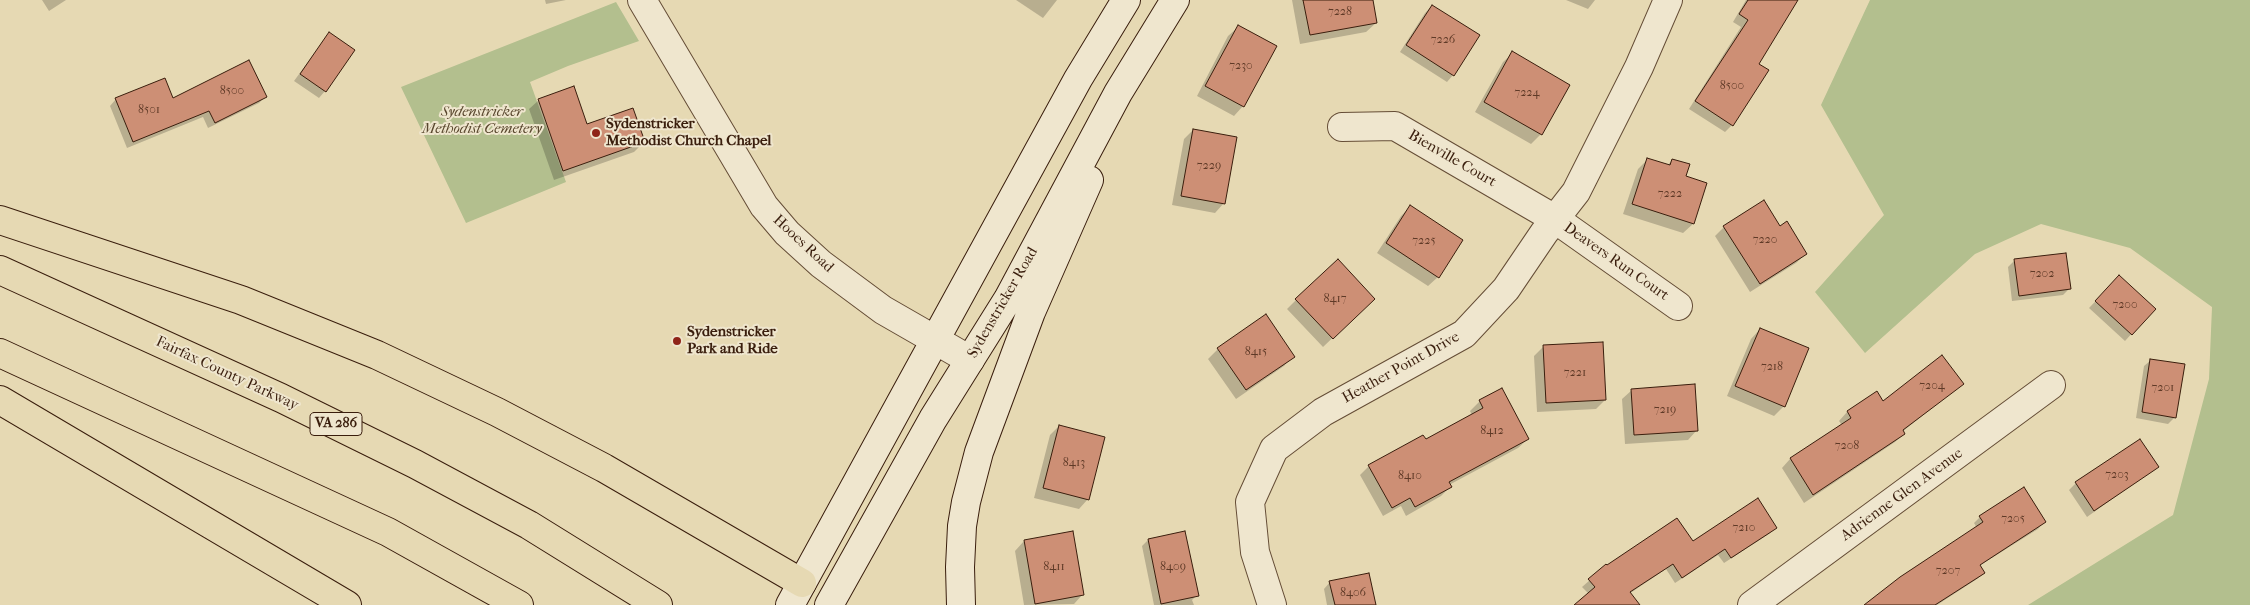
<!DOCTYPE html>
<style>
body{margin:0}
canvas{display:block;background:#e6d9b3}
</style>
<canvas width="2250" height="605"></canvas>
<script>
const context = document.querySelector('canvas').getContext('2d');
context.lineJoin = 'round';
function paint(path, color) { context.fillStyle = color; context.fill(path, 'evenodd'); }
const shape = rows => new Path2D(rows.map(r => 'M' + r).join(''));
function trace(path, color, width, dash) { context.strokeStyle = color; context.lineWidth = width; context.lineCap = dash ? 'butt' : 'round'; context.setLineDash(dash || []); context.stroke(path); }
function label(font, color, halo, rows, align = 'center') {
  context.font = font + ' "IM FELL French Canon",serif'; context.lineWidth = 4; context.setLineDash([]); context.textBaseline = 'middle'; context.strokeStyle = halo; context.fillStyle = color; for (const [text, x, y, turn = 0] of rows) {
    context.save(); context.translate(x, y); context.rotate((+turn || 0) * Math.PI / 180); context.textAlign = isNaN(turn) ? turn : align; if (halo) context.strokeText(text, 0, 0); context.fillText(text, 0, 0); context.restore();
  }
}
paint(shape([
 [1870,0,2250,0,2250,605,2028,605,2173,515,2209,379,2212,307,2130,248,2041,224,1975,254,1865,353,1815,292,1884,215,1821,105],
 [616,2,639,41,568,66,530,82,566,182,466,223,401,87]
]), '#b3bf8e');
paint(shape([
 [42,0,66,0,49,11],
 [545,0,566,0,546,4],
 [1016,0,1057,0,1043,18],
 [1292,0,1372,0,1376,23,1366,32,1300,44],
 [1566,0,1595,0,1588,9],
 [1746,0,1797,0,1757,64,1732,125,1725,132,1689,109,1741,27,1733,22],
 [1432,6,1453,75,1447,82,1400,52,1425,13],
 [1238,27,1243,106,1234,116,1197,96,1228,36],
 [329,33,325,91,319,98,294,81],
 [1513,53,1569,85,1541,134,1531,144,1475,112,1503,62],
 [265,97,259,103,208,128,203,117,127,148,110,106,116,99],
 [539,100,586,125,644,142,634,152,554,180,529,109],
 [1193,130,1224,203,1215,213,1172,205,1184,139],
 [1648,159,1667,166,1672,160,1684,177,1693,224,1683,233,1623,214,1638,169],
 [1410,207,1438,277,1428,286,1377,253,1401,216],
 [1724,227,1779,227,1806,254,1796,263,1750,292,1715,236],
 [2014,261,2069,289,2063,295,2012,301,2008,267],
 [2113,283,2154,309,2125,341,2089,308],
 [1296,300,1364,308,1323,347,1287,309],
 [1266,316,1293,356,1284,366,1236,399,1208,359,1218,349],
 [1760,329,1807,349,1784,406,1774,416,1727,396,1751,339],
 [1543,347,1605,400,1596,409,1537,412,1534,356],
 [2151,360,2175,417,2168,424,2136,418,2144,366],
 [1962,384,1902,432,1904,434,1895,442,1804,503,1782,468,1790,459,1842,425,1839,421,1847,412,1877,393,1883,402],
 [1501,390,1528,439,1518,448,1449,485,1450,487,1441,496,1406,516,1401,506,1383,516,1360,475,1369,466,1425,441,1472,415,1470,411,1480,401],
 [1632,390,1697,430,1688,440,1625,444,1622,399],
 [1059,426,1088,499,1079,509,1034,498,1050,435],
 [2140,440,2157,467,2087,517,2069,490,2076,483],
 [1980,517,2044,522,2038,529,1979,566,1984,573,1977,579,1937,605,1866,605,1977,528,1974,523],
 [1776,527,1769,534,1724,563,1718,555,1675,583,1666,569,1629,594,1635,605,1576,605,1589,594,1582,587,1606,566,1692,543],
 [1184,532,1197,595,1192,600,1194,605,1154,605,1142,546,1148,540],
 [1024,541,1083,594,1074,604,1024,605,1015,551],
 [1330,582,1375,605,1327,605,1324,589]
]), '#0003');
const building = shape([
 [1303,0,1373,0,1377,23,1310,35,1303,0],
 [1748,0,1798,0,1759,64,1769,70,1733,126,1695,101,1748,20,1739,14,1748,0],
 [1432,5,1480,35,1454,76,1406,45,1432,5],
 [1238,25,1277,46,1244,107,1205,86,1238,25],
 [329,32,355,50,326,92,300,74,329,32],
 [1512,51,1570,85,1542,135,1484,102,1512,51],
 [249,60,267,97,215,123,209,111,133,142,115,98,165,78,173,98,249,60],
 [574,86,587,124,633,108,645,142,563,171,538,99,574,86],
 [1193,129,1237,137,1225,204,1181,196,1193,129],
 [1647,158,1670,165,1672,159,1690,164,1686,176,1707,183,1694,224,1632,204,1647,158],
 [1764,200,1780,226,1787,221,1807,254,1760,284,1723,226,1764,200],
 [1410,205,1463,240,1439,278,1386,243,1410,205],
 [2066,253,2071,289,2019,296,2014,259,2066,253],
 [1338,259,1375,299,1333,339,1295,299,1338,259],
 [2119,275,2156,309,2132,335,2095,301,2119,275],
 [1266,314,1295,357,1246,390,1217,348,1266,314],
 [1760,328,1809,348,1785,407,1735,386,1760,328],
 [1603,342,1606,400,1546,403,1543,345,1603,342],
 [1942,355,1964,384,1903,430,1905,434,1813,495,1790,458,1851,418,1847,411,1877,391,1883,401,1942,355],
 [2150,359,2185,364,2176,418,2142,412,2150,359],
 [1695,384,1698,431,1634,435,1631,389,1695,384],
 [1502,388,1529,439,1449,482,1452,487,1415,507,1410,498,1392,508,1368,465,1423,435,1426,439,1483,408,1479,400,1502,388],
 [1059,425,1105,437,1089,500,1043,488,1059,425],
 [2140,439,2159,467,2094,511,2075,482,2140,439],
 [2024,487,2046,522,1980,565,1985,573,1935,605,1864,605,1900,577,1983,522,1979,516,2024,487],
 [1758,498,1777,528,1731,558,1725,549,1682,578,1673,564,1630,592,1640,605,1574,605,1595,587,1588,579,1606,564,1607,565,1677,518,1693,541,1758,498],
 [1073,531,1084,595,1035,604,1024,540,1073,531],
 [1185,531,1199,596,1161,604,1148,539,1185,531],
 [1369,573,1376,605,1335,605,1329,581,1369,573]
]);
paint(building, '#cd8f75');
trace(building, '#3a1e0d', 1);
const minor = shape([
 [1342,127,1395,126,1555,219,1678,306],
 [1272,605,1255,552,1250,502,1274,449,1323,412,1464,334,1506,289,1544,233,1576,192,1639,67,1668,0],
 [1752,605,2051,385]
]);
const tertiary = shape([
 [642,0,764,206,787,233,821,264,883,310,970,360]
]);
const secondary = shape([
 [790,605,1078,79,1126,0],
 [829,605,933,419,1008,299,1118,93,1175,0],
 [961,605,960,567,962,526,966,502,979,452,1031,312,1089,180]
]);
const trunk = shape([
 [0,220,241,300,377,355,497,412,604,468,802,583],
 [0,270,281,398,415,464,529,525,658,605],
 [0,353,388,532,519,605],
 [0,400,347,605]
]);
trace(minor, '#654d36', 30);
trace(tertiary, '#654d36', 30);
trace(secondary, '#3a1e0d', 30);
trace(trunk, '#3a1e0d', 30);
trace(minor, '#efe6ce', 28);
trace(tertiary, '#efe6ce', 28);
trace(secondary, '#efe6ce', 28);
trace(trunk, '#e6d9b3', 28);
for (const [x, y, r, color] of [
 [596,133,5,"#8f2418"],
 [677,341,5,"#8f2418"]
]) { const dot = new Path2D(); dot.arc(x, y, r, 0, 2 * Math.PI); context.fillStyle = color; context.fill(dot); trace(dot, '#efe6ce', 2); }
label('12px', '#5f3a27', null, [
 ["7228",1340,12],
 ["7226",1443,40],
 ["7230",1241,66],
 ["8500",1732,86],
 ["8500",232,91],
 ["7224",1527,93],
 ["8501",149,110],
 ["7229",1209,166],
 ["7222",1670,194],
 ["7220",1765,240],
 ["7225",1424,241],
 ["7202",2042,274],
 ["8417",1335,299],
 ["7200",2125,305],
 ["8415",1256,352],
 ["7218",1772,367],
 ["7221",1575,373],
 ["7204",1932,386],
 ["7201",2163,388],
 ["7219",1665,410],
 ["8412",1492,431],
 ["7208",1847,446],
 ["8413",1074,463],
 ["7203",2117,475],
 ["8410",1410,476],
 ["7205",2013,519],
 ["7210",1744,528],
 ["8411",1054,567],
 ["8409",1173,567],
 ["7207",1948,571],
 ["8406",1353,593]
]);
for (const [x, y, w] of [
 [336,424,52]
]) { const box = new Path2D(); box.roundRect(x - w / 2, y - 11.5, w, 23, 4); context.fillStyle = '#efe6ce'; context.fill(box); trace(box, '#3a1e0d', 1); }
label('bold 14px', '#3a1e0d', null, [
 ["VA 286",336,424]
]);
label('italic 15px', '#58462d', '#efe6ce', [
 ["Sydenstricker",482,112],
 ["Methodist Cemetery",482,129]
]);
label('bold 15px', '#3a1e0d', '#efe6ce', [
 ["Sydenstricker",606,124],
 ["Methodist Church Chapel",606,141],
 ["Sydenstricker",687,332],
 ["Park and Ride",687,349]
], 'left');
label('15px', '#3a1e0d', '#efe6ce', [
 ["Bienville Court",1452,159,30],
 ["Hooes Road",803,244,43],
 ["Deavers Run Court",1616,262,35],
 ["Sydenstricker Road",1003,303,-60],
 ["Heather Point Drive",1401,368,-29],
 ["Fairfax County Parkway",227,374,25],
 ["Adrienne Glen Avenue",1902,495,-36]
]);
</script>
